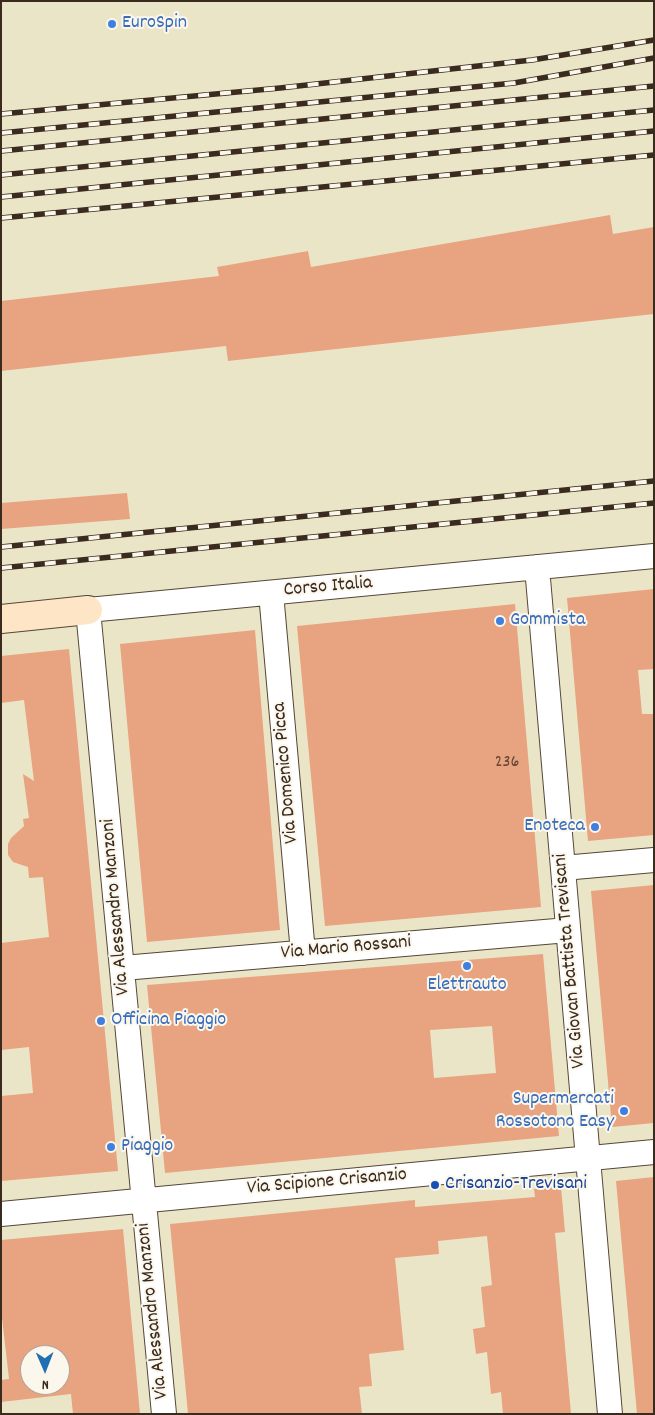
<!DOCTYPE html>
<style>
body{margin:0}
#map{position:relative;width:655px;height:1415px;overflow:hidden;background:#ebe5c7;font-family:Dekko,sans-serif}
canvas{display:block}
.frame{position:absolute;inset:0;border:2px solid #3b2a1e;pointer-events:none}
.north{position:absolute;left:20px;top:1345px;width:50px;height:50px;box-sizing:border-box;background:#fbf7ec;border:1px solid #aea59a;border-radius:50%;rotate:179deg;font-size:14px;font-weight:700;line-height:20px;text-align:center;color:#3b2a1e}
.north::after{content:'';display:block;margin:auto;width:18px;height:22px;background:#1f6fb2;clip-path:polygon(50% 0,100% 100%,50% 72%,0 100%)}
</style>
<div id="map">
<canvas width="655" height="1415"></canvas>
<div class="frame"></div>
<div class="north">N</div>
</div>
<script>
const context = document.querySelector('canvas').getContext('2d');
context.lineJoin = 'round';
function fillPath(path, color) {
  context.fillStyle = color;
  context.fill(path, 'evenodd');
}
function shape(rows) {
  const path = new Path2D();
  for (const r of rows) {
    path.moveTo(r[0], r[1]);
    for (let i = 2; i < r.length; i += 2) path.lineTo(r[i], r[i + 1]);
  }
  return path;
}
function stroke(path, color, width, dash) {
  context.strokeStyle = color;
  context.lineWidth = width;
  context.lineCap = dash ? 'butt' : 'round';
  context.setLineDash(dash || []);
  context.stroke(path);
}
function write(font, color, halo, rows, align = 'center') {
  context.font = font + ' Dekko,sans-serif';
  context.lineWidth = 4;
  context.setLineDash([]);
  context.textBaseline = 'middle';
  context.strokeStyle = halo;
  context.fillStyle = color;
  for (const [text, x, y, turn = 0] of rows) {
    context.save();
    context.translate(x, y);
    context.rotate((+turn || 0) * Math.PI / 180);
    context.textAlign = isNaN(turn) ? turn : align;
    if (halo) context.strokeText(text, 0, 0);
    context.fillText(text, 0, 0);
    context.restore();
  }
}
fillPath(shape([
 [610,215,613,234,654,227,654,314,228,361,226,346,1,371,1,301,219,276,217,267,308,251,311,267],
 [127,493,130,519,1,529,1,503],
 [654,589,654,669,638,670,642,714,654,714,654,835,588,841,567,598],
 [515,604,541,907,325,926,297,626],
 [255,630,280,930,147,942,120,644],
 [69,649,118,1171,1,1181,1,1096,33,1093,29,1047,1,1050,1,943,49,937,43,877,29,878,28,867,13,862,8,855,8,844,11,838,24,826,23,819,29,818,23,774,34,781,24,700,1,703,1,656],
 [654,885,654,1123,612,1127,591,891],
 [543,954,559,1136,165,1173,147,985],
 [492,1026,496,1073,434,1078,430,1030],
 [654,1177,654,1413,637,1414,616,1181],
 [561,1187,565,1232,555,1233,571,1414,503,1414,501,1392,491,1394,487,1352,476,1354,473,1329,485,1327,481,1287,492,1285,487,1236,438,1241,439,1254,395,1258,404,1350,369,1354,372,1386,359,1387,362,1414,188,1414,170,1224,415,1200,415,1207,535,1197,534,1189],
 [123,1229,140,1414,73,1414,71,1394,1,1402,1,1380,9,1379,1,1309,1,1240],
 [30,1355,60,1355,60,1385,30,1385]
]), '#e8a380');
const street = shape([
 [537,567,610,1414],
 [271,593,303,953],
 [563,868,654,860],
 [123,968,568,930],
 [1,1214,654,1152],
 [164,1414,88,610,654,556]
]);
const secondary = shape([
 [1,619,88,610]
]);
stroke(street, '#554637', 26);
stroke(secondary, '#554637', 30);
stroke(street, '#fff', 24);
stroke(secondary, '#fde5c5', 28);
const rail = shape([
 [1,114,280,88,532,60,654,40],
 [1,133,514,83,654,58],
 [1,151,654,86],
 [1,175,654,110],
 [1,197,654,131],
 [1,218,654,155],
 [1,547,654,481],
 [1,568,654,503]
]);
stroke(rail, '#3b2a1e', 5.5);
stroke(rail, '#fbf7ec', 4, [11]);
for (const [x, y, r, color] of [
 [112,24,5,"#3f7fe0"],
 [500,621,5,"#3f7fe0"],
 [595,827,5,"#3f7fe0"],
 [467,966,5,"#3f7fe0"],
 [101,1021,5,"#3f7fe0"],
 [624,1111,5,"#3f7fe0"],
 [111,1147,5,"#3f7fe0"],
 [435,1185,5,"#1a4fb4"]
]) {
  const dot = new Path2D();
  dot.arc(x, y, r, 0, 2 * Math.PI);
  context.fillStyle = color;
  context.fill(dot);
  stroke(dot, '#fbf7ec', 2);
}
write('18px', '#664836', null, [
 ["236",507,764]
]);
write('20px', '#366cbe', '#fbf7ec', [
 ["EuroSpin",122,24],
 ["Gommista",510,621],
 ["Enoteca",585,827,"right"],
 ["Elettrauto",467,986,"center"],
 ["Officina Piaggio",111,1021],
 ["Supermercati",614,1100,"right"],
 ["Rossotono Easy",614,1123,"right"],
 ["Piaggio",121,1147]
], 'left');
write('20px', '#3b2a1e', '#fbf7ec', [
 ["Corso Italia",328,588,-5],
 ["Via Domenico Picca",287,773,-95],
 ["Via Alessandro Manzoni",117,907,-95],
 ["Via Mario Rossani",346,949,-5],
 ["Via Giovan Battista Trevisani",571,961,-95],
 ["Via Scipione Crisanzio",327,1183,-5],
 ["Via Alessandro Manzoni",154,1311,-96]
]);
write('20px', '#164399', '#fbf7ec', [
 ["Crisanzio-Trevisani",445,1185]
], 'left');
</script>
